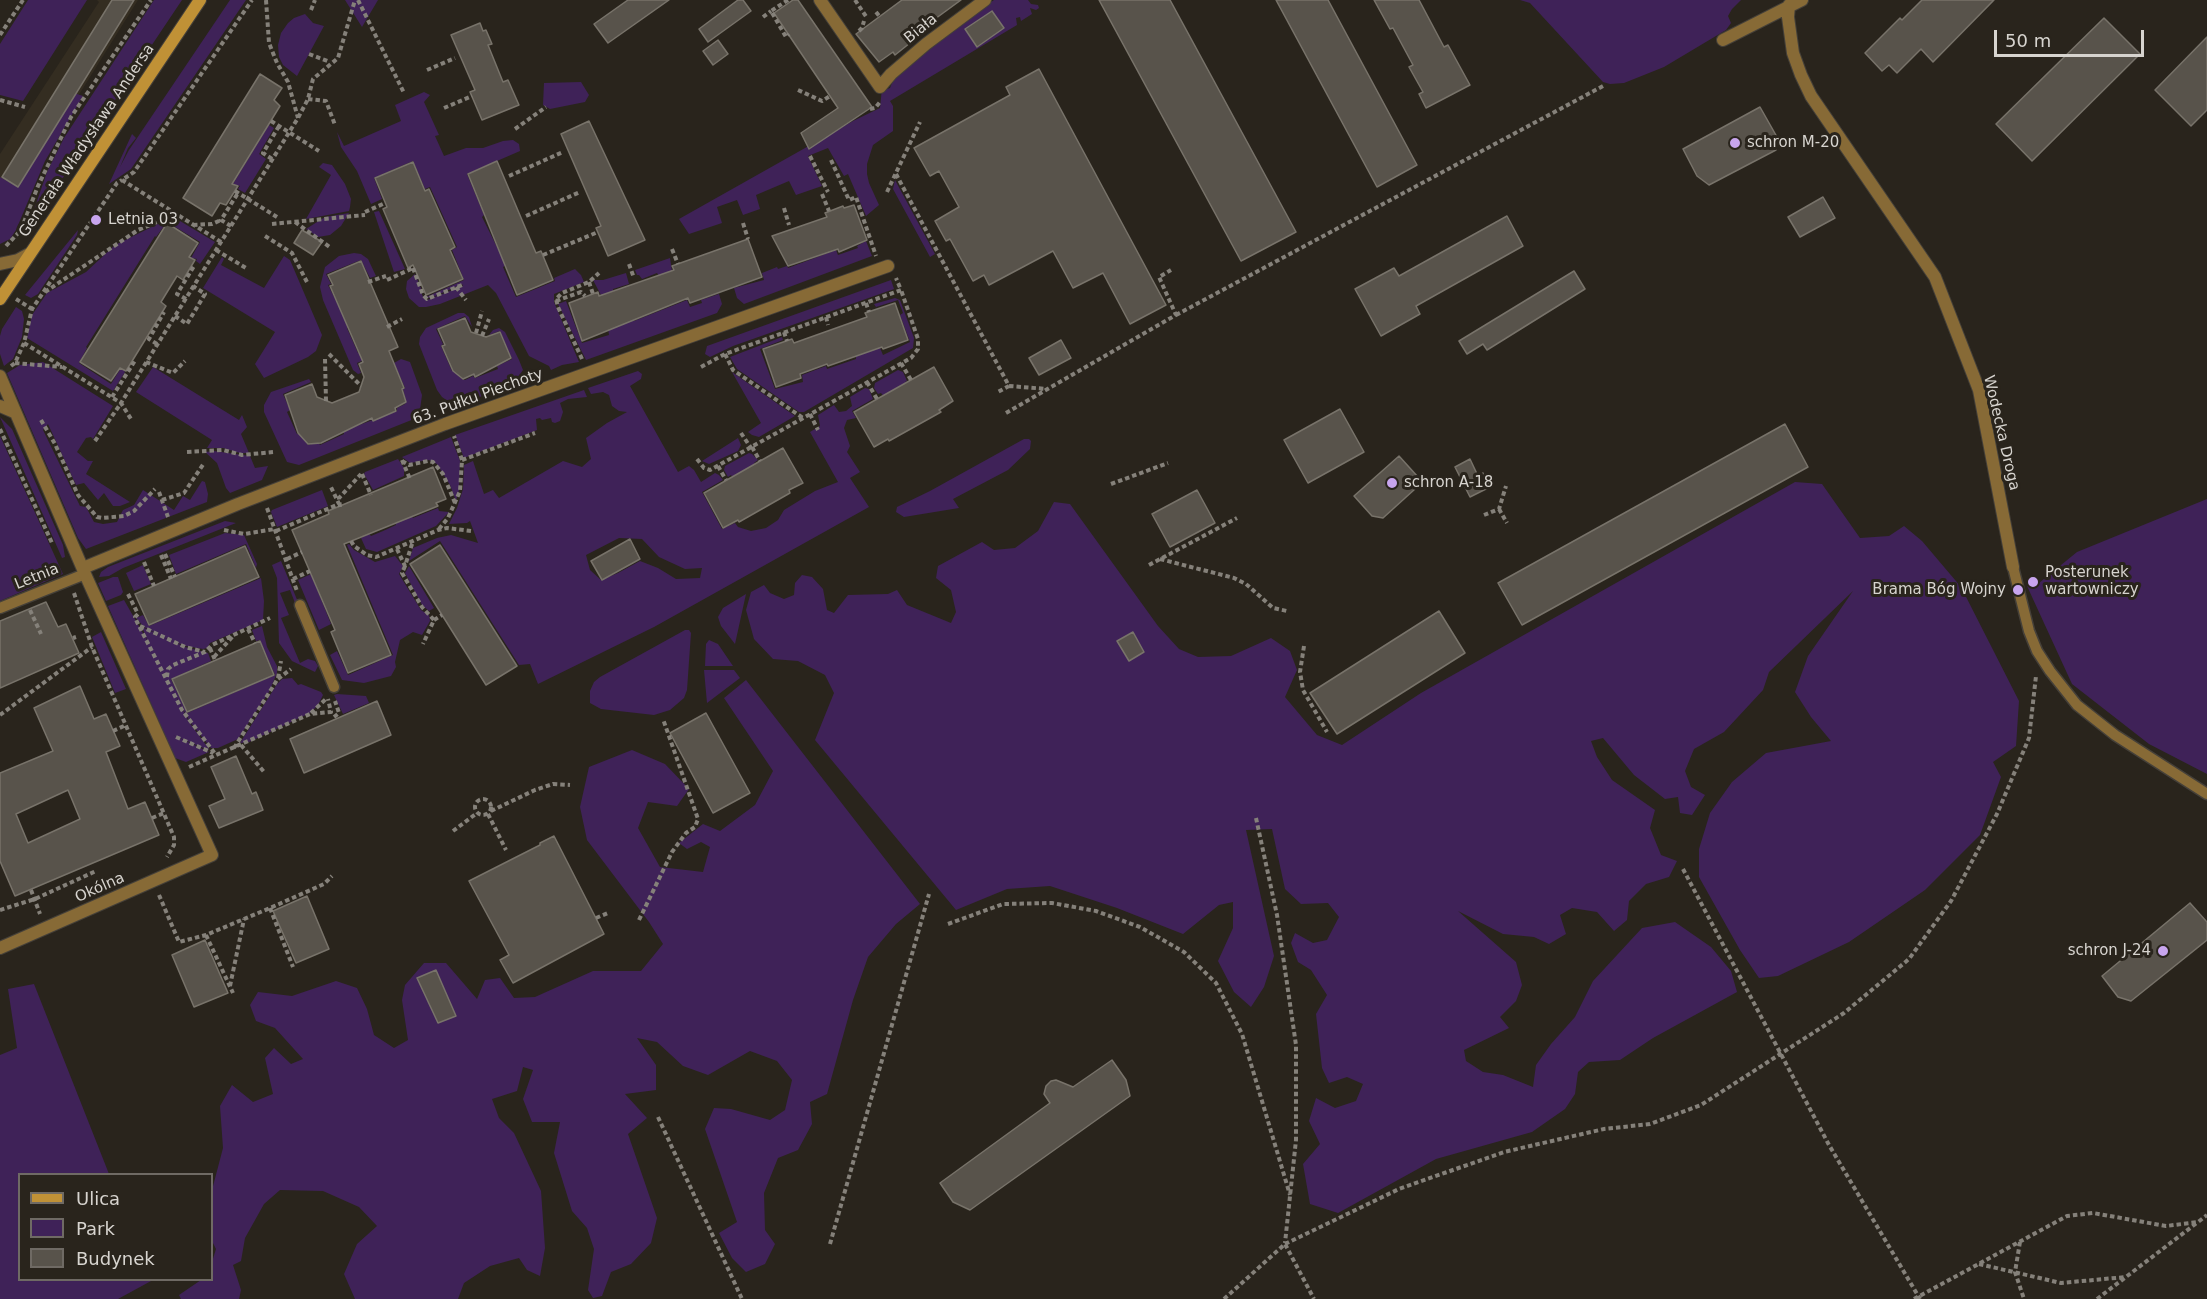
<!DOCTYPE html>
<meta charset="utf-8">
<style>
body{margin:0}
#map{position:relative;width:2207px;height:1299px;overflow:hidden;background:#29241c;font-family:"DejaVu Sans",sans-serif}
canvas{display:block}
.legend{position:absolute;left:18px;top:1173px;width:195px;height:108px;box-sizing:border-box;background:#29241c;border:2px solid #6f6a64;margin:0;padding:8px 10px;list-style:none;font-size:18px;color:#d7d4cf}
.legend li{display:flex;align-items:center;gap:12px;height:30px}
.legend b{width:30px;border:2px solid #6f6a64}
.scale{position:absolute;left:1994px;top:30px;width:150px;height:27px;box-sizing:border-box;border:3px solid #d7d4cf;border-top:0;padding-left:8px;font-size:18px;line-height:21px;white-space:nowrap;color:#d7d4cf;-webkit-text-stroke:4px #29241c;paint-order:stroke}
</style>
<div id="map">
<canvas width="2207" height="1299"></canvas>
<ul class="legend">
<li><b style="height:8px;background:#c09136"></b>Ulica</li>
<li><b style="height:16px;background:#3f2258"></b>Park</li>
<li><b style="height:16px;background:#58534b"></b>Budynek</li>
</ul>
<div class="scale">50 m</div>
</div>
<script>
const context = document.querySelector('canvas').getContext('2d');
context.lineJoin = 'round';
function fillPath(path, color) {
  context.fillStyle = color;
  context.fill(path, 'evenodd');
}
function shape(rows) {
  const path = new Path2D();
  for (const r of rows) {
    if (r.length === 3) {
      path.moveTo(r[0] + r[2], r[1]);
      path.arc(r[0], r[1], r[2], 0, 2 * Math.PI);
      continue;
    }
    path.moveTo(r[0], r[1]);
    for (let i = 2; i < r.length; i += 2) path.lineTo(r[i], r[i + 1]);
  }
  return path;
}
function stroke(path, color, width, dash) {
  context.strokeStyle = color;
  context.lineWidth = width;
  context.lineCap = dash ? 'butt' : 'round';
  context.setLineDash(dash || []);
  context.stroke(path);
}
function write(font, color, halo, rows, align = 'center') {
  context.font = font + ' "DejaVu Sans",sans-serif';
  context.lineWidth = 6;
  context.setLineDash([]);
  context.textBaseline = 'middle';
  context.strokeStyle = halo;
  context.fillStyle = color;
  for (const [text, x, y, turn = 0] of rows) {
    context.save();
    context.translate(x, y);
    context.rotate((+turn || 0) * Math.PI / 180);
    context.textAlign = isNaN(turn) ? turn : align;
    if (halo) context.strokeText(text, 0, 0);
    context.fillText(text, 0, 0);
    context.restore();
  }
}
fillPath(shape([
 [97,0,138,0,17,194,0,183,0,154,99,2]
]), '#342d21');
fillPath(shape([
 [28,0,87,0,23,101,0,95,0,44],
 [154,0,182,0,26,233,47,172,64,138],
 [230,0,246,0,131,169,109,184,132,134,136,138,128,148,120,167,129,150],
 [345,0,378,0,362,27],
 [994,0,1028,0,1031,4,1038,5,1039,8,1036,10,1030,8,1032,14,1021,21,1020,17,1016,18,1017,25,890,101,893,106,893,131,873,145,867,164,867,174,869,183,879,205,866,216,848,174,844,176,828,148,808,156,822,186,796,195,789,181,756,195,760,209,743,215,737,200,717,207,722,223,689,234,679,219,853,121,880,108,882,88,884,86,887,89,890,88,894,78,949,31],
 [1520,0,1741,0,1732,9,1728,16,1731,23,1726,30,1664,67,1624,83,1610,84,1603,82,1530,3],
 [305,14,313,23,324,26,297,76,283,65,279,57,278,45,281,33,288,23,294,18],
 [581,82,589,95,585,102,550,109,543,105,544,83],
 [424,92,430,95,424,102,439,135,435,136,444,156,466,148,483,148,503,141,513,140,519,144,520,151,467,174,484,215,482,217,506,265,503,267,516,297,555,281,554,278,575,269,581,275,584,282,554,294,554,302,579,362,562,365,551,370,549,366,529,356,496,293,488,285,440,304,426,307,419,307,409,298,406,289,407,281,415,274,422,291,422,295,427,300,463,286,462,284,431,298,426,297,464,280,452,250,457,247,430,187,425,189,413,161,374,178,382,199,371,204,357,171,341,147,337,132,344,146,401,121,395,105],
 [74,93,83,96,45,161,16,230,10,239,0,244,0,177,18,187],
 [269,125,274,128,259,154,266,159,245,193,238,189,240,186,233,184],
 [323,163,332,165,345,184,351,199,350,207,349,211,306,219,331,175,319,167],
 [895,180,935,254,930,257,893,189],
 [379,211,405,269,394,272,374,212],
 [349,213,341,226,330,235,318,237,306,229,325,217],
 [164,221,180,221,215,242,200,264,196,261,197,259,191,258,200,242,167,222,156,237,155,236,86,347,87,348,79,363,111,384,121,368,123,369,125,372,113,391,27,338,32,315,47,293,86,272,115,245],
 [78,230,77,235,38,294,31,298,25,295],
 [866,241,872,256,744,304,737,298,734,288,764,280,762,273,777,267,778,269,787,266,788,268,836,250,838,255,858,248,857,246],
 [354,253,361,254,368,259,376,276,370,278,361,260,326,274,331,284,328,285,349,326,347,328,358,353,360,353,364,360,357,363,361,373,358,374,353,370,323,300,320,287,325,267,339,256],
 [284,256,290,260,322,335,316,351,308,357,264,378,255,364,275,332,203,288,222,257,224,259,221,265,264,288],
 [670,258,672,271,659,276,657,273,642,279,639,275,637,275,635,270],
 [626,273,629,284,613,289,613,292,602,297,593,280,603,280],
 [891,280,894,289,733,346,710,357,705,354,707,346],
 [719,294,722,304,717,313,586,360,558,304,566,301,582,343,609,335,608,328,632,319,634,321,687,300,690,307,702,303,701,300],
 [895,298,900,300,914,338,913,348,804,412,799,412,737,369,730,357,782,337,783,340,760,349,775,389,803,382,802,375,826,366,827,369,856,359,856,355,880,348,883,355,910,342,900,315,903,313,898,300,876,307,874,304],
 [16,307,22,311,24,319,22,337,13,359,4,366,0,354,0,336,2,329],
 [458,313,464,313,469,317,472,327,465,316,436,329,443,344,441,346,452,371,454,370,462,379,465,380,473,376,475,378,498,369,497,366,512,359,500,331,489,335,493,330,499,328,505,332,519,360,523,370,518,377,520,382,458,405,452,404,442,397,437,390,419,344,420,337,426,328],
 [401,359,410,362,422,395,419,417,299,465,287,462,264,412,264,405,271,392,309,379,311,382,283,394,290,410,287,412,297,434,300,434,308,445,318,442,320,445,344,434,343,431,397,411,397,408,405,404,406,401,403,389,405,388,394,363],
 [43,362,113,406,93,439,91,437,86,438,77,452,88,461,93,461,86,474,130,502,120,506,113,506,104,493,98,500,84,483,76,485,48,424,43,430,80,506,86,507,94,522,103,524,117,522,123,510,134,505,143,490,174,510,183,496,190,500,202,481,205,482,208,494,207,502,86,549,78,538,7,373,20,365],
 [153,367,239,420,242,415,247,427,241,434,249,453,240,453,223,448,207,448,212,440,136,392],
 [898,370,903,372,907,381,905,382,907,386,885,398,881,393,878,394,874,388,875,383],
 [638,371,642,374,641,379,630,386,678,472,689,466,694,470,701,482,715,473,719,475,723,480,702,492,722,529,735,523,738,527,751,531,766,528,778,520,784,510,815,491,838,482,810,432,820,426,818,415,834,405,839,412,846,411,852,406,850,397,865,388,869,389,873,399,852,411,856,418,847,420,844,428,850,446,847,452,860,472,850,478,869,507,654,627,538,684,530,664,519,665,440,541,409,561,413,548,437,538,451,535,478,543,470,521,467,523,449,524,457,508,463,489,464,465,473,461,484,494,493,490,499,498,563,461,582,467,591,459,586,438,607,423,627,412,619,411,612,406,609,395,603,392,591,394,588,388],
 [619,538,642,539,659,557,685,569,702,568,700,578,676,579,658,568,640,561,618,573,601,580,590,570,586,555],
 [732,372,795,416,759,437,752,435,748,432,761,423],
 [584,390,587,397,568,399,560,403,563,412,560,421,555,423,552,422,551,418,542,420,540,418,536,419,537,430,464,458,455,435],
 [0,417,12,429,63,545,65,557,62,558],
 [0,436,63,574,0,601],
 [451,437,460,461,459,490,456,501,450,485,437,464,429,460,410,463,402,457],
 [738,438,741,445,738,451,709,464,702,461],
 [1024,439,1029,439,1031,441,1030,449,1008,470,953,499,959,508,904,517,896,512,897,507,930,491],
 [214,451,250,456,255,468,268,466,262,480,230,493,226,488,217,463,205,452],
 [749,453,752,454,758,460,754,463,756,467,734,480,731,475,728,477,724,470,725,466],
 [398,459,404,468,404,476,373,490,364,474,365,472],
 [1795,482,1822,484,1860,538,1889,536,1904,526,1922,541,1961,587,2019,701,2016,746,1993,762,2001,777,1980,835,1925,890,1849,942,1778,976,1759,978,1740,950,1699,877,1699,849,1710,813,1732,782,1766,753,1831,741,1811,717,1795,692,1808,656,1853,591,1769,672,1763,690,1724,732,1694,749,1685,771,1691,787,1705,795,1692,815,1680,813,1678,797,1665,799,1634,775,1603,738,1591,741,1597,757,1612,780,1655,810,1650,828,1661,855,1677,861,1669,877,1646,884,1629,901,1627,920,1614,931,1597,912,1572,908,1560,915,1566,934,1549,944,1534,937,1503,934,1458,911,1516,962,1522,985,1516,1001,1500,1017,1509,1028,1464,1050,1466,1061,1483,1072,1503,1075,1533,1087,1536,1065,1551,1044,1575,1017,1593,981,1642,928,1675,922,1711,947,1731,971,1737,992,1653,1038,1620,1060,1589,1062,1578,1072,1575,1094,1565,1109,1532,1132,1436,1159,1338,1213,1310,1204,1303,1164,1320,1144,1309,1121,1316,1098,1335,1108,1356,1101,1363,1084,1347,1077,1329,1083,1322,1068,1316,1014,1327,995,1311,970,1298,962,1291,943,1295,933,1313,943,1327,940,1339,917,1328,903,1301,904,1285,889,1272,829,1246,830,1274,956,1264,987,1251,1007,1234,992,1218,961,1233,928,1233,902,1219,905,1183,934,1117,908,1050,886,1007,889,956,910,815,740,834,693,825,675,798,661,773,659,754,639,746,610,751,592,764,585,770,593,784,599,794,595,795,583,802,575,812,577,823,589,827,610,834,613,848,595,888,594,897,590,907,605,951,623,956,612,951,590,936,578,938,566,982,542,994,550,1015,548,1038,531,1054,502,1070,504,1158,626,1179,649,1198,657,1231,656,1271,638,1290,651,1297,670,1285,697,1317,735,1342,745,1421,693],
 [322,490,328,506,277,527,271,512,272,510],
 [2207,499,2207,774,2149,744,2072,684,2027,586,2039,583,2077,552],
 [438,508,439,511,449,512,436,526,377,552,366,549,361,538,369,534,371,536,383,531,396,525,395,522,411,515,413,518],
 [225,521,236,523,123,568,109,576,99,577,101,572,108,567],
 [225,533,244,535,257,564,256,568,246,544,176,574,169,555],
 [349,544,354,550,375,562,395,556,403,566,399,574,421,610,429,615,430,621,422,635,413,632,400,640,395,662,396,667,391,676,364,683,342,680,330,655,337,651,348,675,393,655,347,545],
 [281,561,298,602,295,603,290,590,280,593,289,615,281,618,300,663,308,659,315,661,318,666,315,672,292,661,279,643,277,578,272,565],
 [143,565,151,584,134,591,126,573],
 [409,566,434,608,429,611,422,605,405,573],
 [311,574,331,624,319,630,298,580],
 [113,577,118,577,123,592,121,595,106,601,98,583],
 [261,578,264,601,263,620,210,643,207,648,203,649,186,646,169,640,144,627,136,618,143,615,149,626],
 [746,594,735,644,721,626,718,617,723,608],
 [124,600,148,642,142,627,185,647,208,653,211,661,171,679,187,713,275,675,260,640,256,641,252,630,262,626,267,647,277,666,277,673,269,692,238,739,218,748,211,748,190,722,170,685,189,722,209,749,208,750,173,735,209,752,186,762,175,758,108,606],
 [685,630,689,630,691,633,687,690,684,698,670,710,654,715,601,709,590,703,590,691,594,682,600,677],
 [101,632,126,689,115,693,92,637],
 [709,640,718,644,733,666,705,666,706,644],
 [704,670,734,670,740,678,707,703],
 [292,678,298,685,301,684,321,692,323,695,318,705,310,713,249,742,240,743,277,684,282,679],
 [746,680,920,904,896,924,868,957,853,1000,827,1094,810,1102,812,1124,798,1150,778,1158,764,1193,765,1230,775,1244,765,1264,746,1272,732,1258,719,1233,737,1222,705,1129,714,1108,731,1109,770,1120,785,1110,792,1080,777,1061,750,1051,708,1075,683,1066,657,1042,637,1038,656,1065,656,1090,625,1094,647,1118,628,1134,657,1218,651,1243,631,1264,611,1272,602,1296,593,1298,588,1290,594,1249,587,1228,572,1211,554,1153,560,1122,532,1122,523,1099,533,1070,523,1067,517,1091,492,1099,499,1118,514,1133,541,1191,545,1248,540,1276,527,1270,519,1258,490,1266,464,1283,458,1299,355,1299,344,1274,357,1244,377,1226,359,1207,323,1191,280,1190,264,1204,245,1238,241,1261,233,1265,241,1290,239,1299,181,1299,179,1295,201,1280,212,1280,212,1262,216,1249,212,1241,212,1190,223,1148,220,1106,232,1085,253,1102,273,1094,265,1058,274,1048,291,1064,303,1059,275,1028,256,1021,250,1005,258,992,292,996,336,981,357,988,367,1009,374,1035,394,1048,408,1040,402,1000,405,985,424,963,446,963,477,999,485,980,500,978,514,998,535,997,593,971,641,971,663,944,649,922,587,840,580,807,589,767,632,750,665,764,689,789,677,806,648,802,638,828,660,867,703,872,710,847,701,842,687,849,679,843,703,824,720,831,755,805,773,771,724,698],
 [337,694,366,696,369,703,343,714,334,695],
 [34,984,109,1174,20,1174,20,1280,150,1280,151,1281,118,1299,0,1299,0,1055,17,1048,8,989]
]), '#3f2258');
const building = shape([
 [112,0,134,0,18,187,2,177,112,0],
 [628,0,669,0,608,43,594,24,628,0],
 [738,0,743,0,751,11,708,42,699,29,738,0],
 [793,0,798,0,872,107,809,149,801,133,838,108,774,13,793,0],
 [902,0,961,0,924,27,926,28,908,41,910,43,895,55,893,52,879,62,856,34,902,0],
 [1099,0,1170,0,1296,232,1241,261,1099,0],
 [1276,0,1328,0,1417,165,1377,187,1276,0],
 [1374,0,1419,0,1444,47,1448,45,1470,85,1426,108,1419,94,1423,92,1409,67,1413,65,1393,28,1390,29,1374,0],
 [1922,0,1994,0,1933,62,1921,49,1897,73,1889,65,1882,71,1865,53,1900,18,1902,20,1922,0],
 [992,11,1004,28,977,47,965,29,992,11],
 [2104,18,2140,54,2032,161,1996,124,2104,18],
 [480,23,483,31,486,30,492,44,488,45,503,82,508,80,519,105,482,120,470,92,475,90,451,35,480,23],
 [2207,37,2207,110,2191,126,2155,90,2207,37],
 [718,40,728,54,713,65,703,51,718,40],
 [1039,69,1166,305,1130,324,1103,273,1073,288,1053,251,989,285,984,275,973,281,950,239,946,241,935,221,959,207,939,171,930,176,914,148,1010,95,1006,87,1039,69],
 [260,74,282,88,274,100,280,106,232,184,238,186,226,205,220,203,212,216,183,198,260,74],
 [1760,107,1777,137,1776,150,1709,185,1697,176,1683,149,1760,107],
 [589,121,645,240,608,256,596,228,601,226,561,134,589,121],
 [497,161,536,253,541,251,553,280,517,295,468,174,497,161],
 [413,162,425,191,429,189,455,247,450,250,463,279,426,295,413,265,408,268,383,209,387,207,375,178,413,162],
 [1823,197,1835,218,1800,237,1788,217,1823,197],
 [854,205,867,240,839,252,838,249,788,266,772,236,827,217,825,213,843,206,844,208,854,205],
 [1507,216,1523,246,1416,306,1420,314,1381,336,1355,289,1394,268,1399,276,1507,216],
 [167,223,198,243,189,257,195,260,183,280,177,276,161,302,166,306,126,371,120,368,111,381,80,362,167,223],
 [302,230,322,242,313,255,294,243,302,230],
 [748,239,762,277,690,303,688,298,582,341,569,303,598,292,599,296,674,270,672,266,748,239],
 [361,261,398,347,389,351,404,388,402,389,406,402,395,408,396,411,373,421,372,418,321,443,308,444,298,433,285,395,312,384,317,397,332,403,359,392,364,377,359,364,363,362,330,286,333,285,328,275,361,261],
 [1574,271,1585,289,1487,350,1483,344,1467,354,1459,341,1574,271],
 [895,303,908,340,883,349,882,347,828,366,827,364,800,374,801,378,776,387,763,349,792,339,794,343,867,317,865,313,895,303],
 [465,318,471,332,486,337,500,332,511,358,475,377,474,374,463,379,453,371,442,346,445,345,438,329,465,318],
 [1061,340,1071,358,1039,375,1029,358,1061,340],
 [934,367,953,401,939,410,941,412,889,441,888,439,874,447,854,412,934,367],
 [1340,409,1364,452,1308,483,1284,440,1340,409],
 [1785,424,1808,467,1522,625,1498,583,1785,424],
 [783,448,803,483,789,490,790,493,739,522,738,520,723,528,704,493,783,448],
 [1399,456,1418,477,1415,489,1383,518,1372,516,1354,496,1399,456],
 [1470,459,1478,476,1483,473,1490,487,1470,497,1455,467,1470,459],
 [433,467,446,499,436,503,438,506,344,544,391,655,348,673,331,632,335,630,292,530,329,514,328,511,433,467],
 [1197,490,1215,523,1170,547,1152,514,1197,490],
 [630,539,640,559,602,580,591,561,630,539],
 [440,545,517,666,486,685,410,564,440,545],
 [245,546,259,577,149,625,135,594,245,546],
 [46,602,58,627,66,624,79,653,0,688,0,621,46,602],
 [1439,611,1465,653,1337,734,1310,693,1439,611],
 [1133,632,1144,652,1129,661,1117,641,1133,632],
 [260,641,274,675,187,712,172,679,260,641],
 [80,686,94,719,106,714,120,746,106,752,128,809,145,802,159,835,15,896,0,861,0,773,53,751,34,708,80,686],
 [68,790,80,819,28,843,16,814,68,790],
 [377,701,391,735,304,773,290,739,377,701],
 [706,713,750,793,713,813,670,733,706,713],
 [236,756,252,794,256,792,263,810,219,828,209,806,225,799,211,767,236,756],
 [554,836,604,934,513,983,500,960,509,955,469,881,540,845,540,843,554,836],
 [307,896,329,949,296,963,273,911,307,896],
 [2190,903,2207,922,2207,940,2131,1001,2118,997,2102,976,2190,903],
 [205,940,228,993,194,1007,172,955,205,940],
 [436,970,456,1016,438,1023,417,978,436,970],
 [1112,1060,1126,1080,1130,1096,970,1210,953,1202,940,1183,1050,1103,1044,1094,1046,1086,1051,1081,1056,1080,1073,1087,1112,1060]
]);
fillPath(building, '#58534b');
stroke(building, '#78736a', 1.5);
const lane = shape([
 [2013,567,2029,631,2037,651,2050,671,2077,705,2115,735,2207,794],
 [300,605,334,687],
 [0,608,85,574]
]);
const street = shape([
 [820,0,880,87,891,74,926,44,985,0],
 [1789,5,1788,17,1793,53,1801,75,1811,96,1935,277,1979,390,2013,567],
 [1723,40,1802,0],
 [0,264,18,260,29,254],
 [0,376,85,574,212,855,0,948],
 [0,406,14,412],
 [83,568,238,504,445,424,888,266]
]);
const secondary = shape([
 [0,299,200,0]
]);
stroke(lane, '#454039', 13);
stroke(street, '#454039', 14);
stroke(secondary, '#454039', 14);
stroke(shape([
 [266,0,269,43,277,63,288,82,298,118],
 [358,0,404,93],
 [788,0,771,11,786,37,789,34],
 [855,0,867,18],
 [311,10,315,0],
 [876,12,880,17],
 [763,17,771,11],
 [859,31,862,28,864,21],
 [0,35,23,0],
 [309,54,330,62],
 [427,70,455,58],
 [798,90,822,101,830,96],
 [308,99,326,101,335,125],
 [0,100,25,107],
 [444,108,472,96],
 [870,109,875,108,880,102],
 [271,121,319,151],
 [515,129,546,107],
 [810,156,828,192],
 [272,159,263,153,279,126],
 [831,160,849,200,856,197,876,256],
 [896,174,1009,386,996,393],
 [509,176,563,152],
 [235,191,277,217],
 [887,192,920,122],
 [822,194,829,211],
 [784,208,789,225],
 [365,212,385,203],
 [526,216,580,192],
 [295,222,331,248],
 [743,223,748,239],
 [272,224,365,215],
 [193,225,212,224,221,220],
 [231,226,221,220,238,193],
 [265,236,292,253,308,284],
 [221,242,122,180,134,172,252,0],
 [6,246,21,230,38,186,71,117,151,0],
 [672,249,678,264],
 [216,250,246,268],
 [543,255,598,232],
 [629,264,634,278],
 [413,268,423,295,427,299,462,285],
 [387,280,413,268],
 [368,282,386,276],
 [589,282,593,294],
 [456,287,466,300],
 [45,292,138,230,164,219,181,219],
 [16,299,32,309],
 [186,299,177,294,194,266],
 [556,301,581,292,585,296],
 [866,303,869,312],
 [1176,315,1603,86],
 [175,316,187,324,205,294,193,286],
 [826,317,828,325],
 [387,327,402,319],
 [784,332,787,341],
 [476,333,482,311],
 [482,336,489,319],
 [24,343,121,403,298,118,308,99,313,79,338,58,355,0],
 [157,344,149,339,164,312],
 [329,354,361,386],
 [725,354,733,370,803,418],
 [325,359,326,401],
 [582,359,558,307,556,299,562,293,589,282,599,273],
 [146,362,173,373,185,361],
 [15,363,62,367],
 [901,363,911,380],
 [11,366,15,363,24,343,32,309,117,183,122,180],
 [701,367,725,354,901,290,896,278],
 [867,382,877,399],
 [1009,386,1047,389],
 [112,397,136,359],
 [1006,413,1176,315,1159,277,1171,270],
 [810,414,818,430],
 [41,420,55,444,78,495,97,517,102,518,124,516,134,511,155,489],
 [0,429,52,543],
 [741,433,751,448],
 [95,441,121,403,131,419],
 [752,447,760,461],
 [187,452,223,450,242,455,273,452],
 [697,459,704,468,710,470,911,358,918,349,918,339,901,290],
 [402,460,410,479],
 [462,460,535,433],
 [402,461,409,465,428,461,433,462,443,474,455,503],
 [718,466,726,480],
 [362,474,371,495],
 [1111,484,1168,463],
 [159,492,168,517],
 [162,500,184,493,204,463],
 [340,507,339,498,361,474],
 [267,508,297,591],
 [1499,509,1507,523],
 [1484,515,1499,509,1506,486],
 [439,529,448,518,460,491,462,460,454,436],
 [224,530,244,534,275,529],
 [276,531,339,504,330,485],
 [351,541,354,546,367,555,376,557,438,530,447,528,471,531],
 [397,549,405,566,413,541],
 [165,554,175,577],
 [161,555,171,579],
 [287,559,302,552],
 [1160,559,1234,578,1246,584,1273,608,1287,611],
 [144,562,154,586],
 [1149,565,1237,518],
 [405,566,402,573,422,607,434,620,423,644],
 [293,579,310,571],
 [74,593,92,647,174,837,174,845,167,857],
 [128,594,138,614,135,617,137,622,182,710,216,755,310,714,331,712,328,699],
 [30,610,41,634],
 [434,620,442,615],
 [140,626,185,647,205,652],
 [248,629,255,643],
 [73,638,76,637],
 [1304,646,1300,672,1303,690,1327,732],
 [210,648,215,660],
 [214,657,234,635],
 [167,677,168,669,173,665,205,652,212,645,270,618],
 [278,679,291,669],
 [311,713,327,698],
 [0,715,92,647],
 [334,717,339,713,335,701],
 [113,731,126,725],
 [176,737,213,753],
 [241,745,265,773],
 [234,748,274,685,278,678,281,661],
 [189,767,216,755],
 [483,807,8],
 [491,811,535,790,553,784,570,785],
 [488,814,506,850],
 [152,818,164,813],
 [1256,818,1277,915,1296,1045,1296,1140,1285,1243],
 [453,831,477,813],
 [1683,869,1829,1145,1920,1299],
 [31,890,40,914],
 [159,895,179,942,206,935,270,908,324,884,332,876],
 [270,908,293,967],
 [0,910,35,899,96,871],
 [596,918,608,913],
 [639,920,672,852,686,833,695,827,698,819,663,719],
 [948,924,1003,904,1052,903,1096,911,1140,927,1184,952,1216,983,1242,1034,1290,1195],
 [206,935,233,993],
 [230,986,244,919],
 [658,1117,742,1299],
 [2020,1242,2015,1272,2024,1299],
 [830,1244,929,894],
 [1285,1244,1399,1189,1504,1152,1604,1129,1650,1124,1701,1105,1844,1013,1909,959,1951,901,1997,814,2029,738,2036,676],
 [1979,1264,2061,1283,2126,1277],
 [1224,1299,1285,1244,1314,1299],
 [1914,1299,2067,1216,2093,1213,2166,1226,2198,1222,2207,1215],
 [2097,1299,2198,1222]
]), '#85817a', 4, [4.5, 3]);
stroke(lane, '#876a36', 10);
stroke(street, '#876a36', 12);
stroke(secondary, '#c09136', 12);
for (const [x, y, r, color] of [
 [1735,143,6,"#c8a5ee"],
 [96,220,6,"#c8a5ee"],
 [1392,483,6,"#c8a5ee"],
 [2033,582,6,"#c8a5ee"],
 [2018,590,6,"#c8a5ee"],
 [2163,951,6,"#c8a5ee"]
]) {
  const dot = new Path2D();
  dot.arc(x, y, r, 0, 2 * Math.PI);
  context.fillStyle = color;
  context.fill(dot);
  stroke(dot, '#29241c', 2);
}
write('15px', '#d7d4cf', '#29241c', [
 ["Biała",921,29,-39],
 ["Generała Władysława Andersa",87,141,-56],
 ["63. Pułku Piechoty",478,397,-20],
 ["Wodecka Droga",2001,433,77],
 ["Letnia",37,577,-22],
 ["Okólna",100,888,-24]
]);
write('15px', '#d7d4cf', '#29241c', [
 ["schron M-20",1747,143],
 ["Letnia 03",108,220],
 ["schron A-18",1404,483],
 ["Posterunek",2045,573],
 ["wartowniczy",2045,590],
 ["Brama Bóg Wojny",2006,590,"right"],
 ["schron J-24",2151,951,"right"]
], 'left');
</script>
